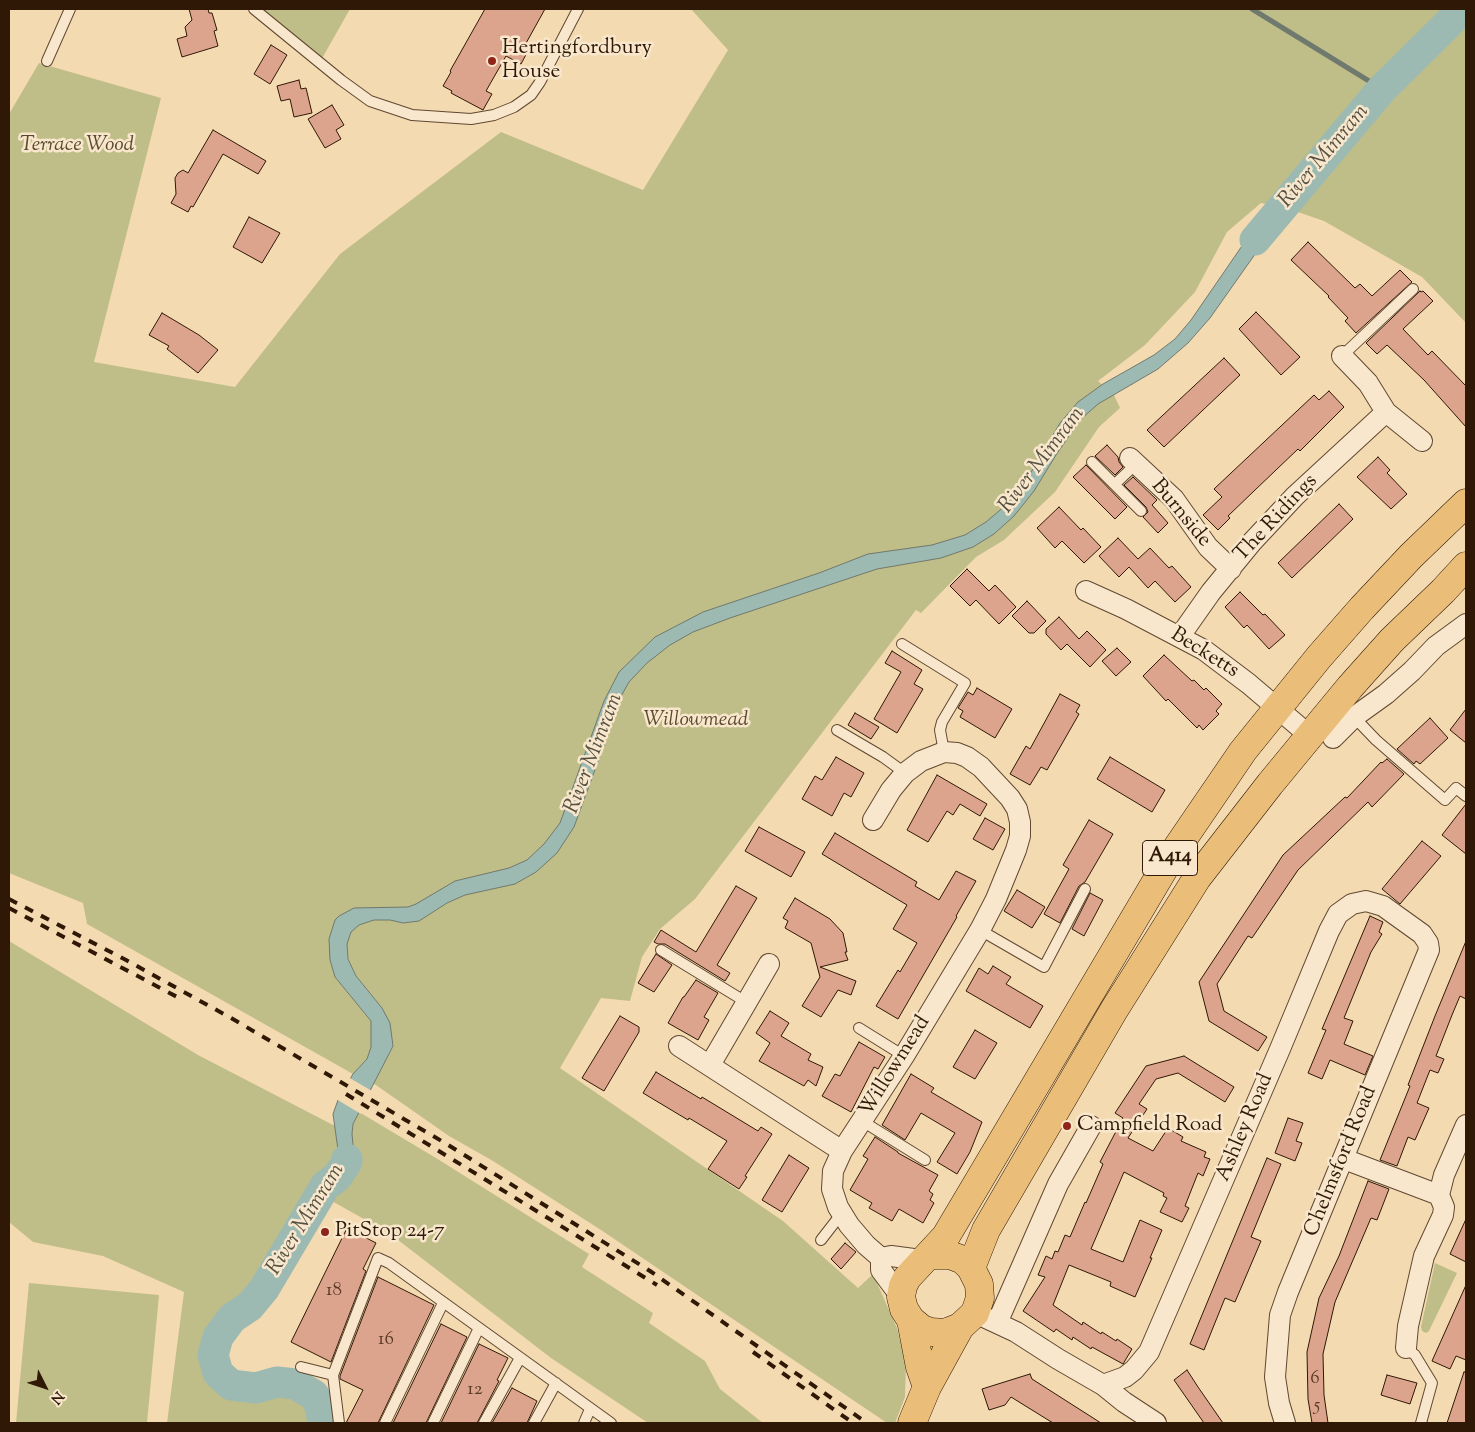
<!DOCTYPE html>
<style>
body{margin:0}
#map{position:relative;width:1475px;height:1432px;overflow:hidden;background:#f4dab1;font-family:"Sorts Mill Goudy",serif}
canvas{display:block}
.frame{position:absolute;inset:0;border:10px solid #2f1806;pointer-events:none}
.north{position:absolute;left:20px;top:1362px;width:50px;height:50px;-webkit-text-stroke:4px #f8e7cc;paint-order:stroke;rotate:131deg;font-size:14px;font-weight:700;line-height:20px;text-align:center;color:#2f1806}
.north::after{content:'';display:block;margin:auto;width:18px;height:22px;background:#2f1806;clip-path:polygon(50% 0,100% 100%,50% 72%,0 100%)}
</style>
<div id="map">
<canvas width="1475" height="1432"></canvas>
<div class="frame"></div>
<div class="north">N</div>
</div>
<script>
const context = document.querySelector('canvas').getContext('2d');
context.lineJoin = 'round';
function fillPath(path, color) {
  context.fillStyle = color;
  context.fill(path, 'evenodd');
}
function shape(rows) {
  const path = new Path2D();
  for (const r of rows) {
    path.moveTo(r[0], r[1]);
    for (let i = 2; i < r.length; i += 2) path.lineTo(r[i], r[i + 1]);
  }
  return path;
}
function stroke(path, color, width, dash) {
  context.strokeStyle = color;
  context.lineWidth = width;
  context.lineCap = dash ? 'butt' : 'round';
  context.setLineDash(dash || []);
  context.stroke(path);
}
function write(font, color, halo, rows, align = 'center') {
  context.font = font + ' "Sorts Mill Goudy",serif';
  context.lineWidth = 5;
  context.setLineDash([]);
  context.textBaseline = 'middle';
  context.strokeStyle = halo;
  context.fillStyle = color;
  for (const [text, x, y, turn = 0] of rows) {
    context.save();
    context.translate(x, y);
    context.rotate((+turn || 0) * Math.PI / 180);
    context.textAlign = isNaN(turn) ? turn : align;
    if (halo) context.strokeText(text, 0, 0);
    context.fillText(text, 0, 0);
    context.restore();
  }
}
fillPath(shape([
 [255,9,350,9,320,62],
 [691,9,1466,9,1466,323,1422,277,1324,221,1292,210,1261,203,1227,232,1195,292,1145,345,1098,381,1114,395,1120,408,1099,427,1055,492,1004,540,976,557,921,613,916,610,695,899,660,929,642,957,630,1001,601,998,560,1068,783,1221,858,1288,873,1274,897,1328,906,1363,905,1397,895,1423,887,1423,601,1230,493,1161,449,1136,373,1083,393,1046,382,1008,356,976,348,958,347,944,335,977,371,1021,372,1035,371,1047,367,1059,353,1074,87,924,83,903,9,873,9,114,39,63,161,98,94,362,235,387,340,254,501,132,643,190,728,50],
 [9,941,198,1055,335,1126,339,1157,336,1164,324,1176,311,1184,291,1254,225,1339,230,1368,258,1381,295,1384,320,1406,324,1423,167,1423,184,1292,103,1256,33,1242,9,1222],
 [359,1112,436,1158,589,1254,582,1267,653,1313,649,1323,705,1361,720,1389,763,1423,648,1423,551,1358,389,1233,330,1200,355,1167,352,1134,353,1124],
 [1435,1263,1457,1273,1429,1331,1426,1333,1422,1331,1421,1327],
 [29,1283,159,1295,147,1423,16,1423]
]), '#c0be88');
const water = shape([
 [1273,205,1292,210,1258,250,1210,318,1188,343,1158,369,1098,404,1080,420,1056,455,1034,491,1014,516,994,534,973,547,941,558,877,569,730,618,693,632,670,645,647,663,629,682,615,707,604,745,574,827,557,853,536,872,515,884,465,895,447,903,419,921,403,923,390,920,374,920,359,925,351,932,347,944,348,959,356,976,382,1008,390,1023,393,1046,353,1124,352,1134,355,1167,330,1200,311,1184,324,1176,336,1164,339,1157,333,1114,338,1100,353,1074,367,1059,371,1047,371,1021,335,977,330,960,329,939,335,920,339,916,354,908,408,907,416,904,455,881,509,868,527,860,544,844,560,823,604,701,619,672,655,637,703,612,819,573,868,554,932,545,965,535,986,522,1006,505,1030,474,1060,423,1078,402,1103,384,1154,355,1175,339,1191,320,1244,243,1273,205]
]);
fillPath(water, '#9cbab2');
stroke(water, '#70796d', 1);
fillPath(shape([
 [348,1077,372,1091,361,1114,336,1099]
]), '#f4dab1');
stroke(shape([
 [1252,9,1382,89]
]), '#70796d', 5);
stroke(shape([
 [1255,240,1382,89,1463,9],
 [323,1423,320,1406,314,1395,295,1384,277,1382,256,1388,231,1385,218,1373,213,1355,218,1337,232,1318,250,1306,264,1289,325,1186,337,1177,347,1162,347,1159]
]), '#9cbab2', 31);
const building = shape([
 [189,9,208,9,209,13,212,13,217,30,214,31,218,46,182,57,177,39,187,36,185,27,192,20,189,9],
 [485,9,545,9,525,45,530,47,521,64,506,56,486,91,492,94,483,110,451,93,452,91,443,86,451,72,450,71,485,9],
 [271,45,287,55,270,84,254,74,271,45],
 [299,80,301,89,306,88,312,113,294,117,290,99,281,101,277,86,299,80],
 [332,105,344,125,336,130,341,139,325,148,308,119,332,105],
 [213,130,266,161,258,174,223,154,193,207,191,206,188,212,171,203,176,194,175,178,178,173,183,170,188,173,213,130],
 [249,217,280,233,262,263,233,247,249,217],
 [1308,242,1355,288,1360,284,1372,296,1400,270,1412,282,1356,333,1345,321,1348,318,1328,297,1329,296,1291,260,1308,242],
 [1420,291,1421,292,1423,291,1433,301,1403,329,1428,355,1432,351,1466,386,1466,427,1424,380,1387,345,1377,354,1366,343,1420,291],
 [1256,312,1300,357,1281,375,1239,329,1256,312],
 [162,313,199,335,218,350,198,373,167,349,169,346,149,335,162,313],
 [1224,358,1240,375,1164,447,1147,430,1224,358],
 [1329,391,1344,407,1300,451,1298,449,1254,491,1228,516,1230,518,1218,530,1203,515,1222,497,1214,489,1314,395,1319,400,1329,391],
 [1107,445,1118,457,1119,462,1123,467,1115,475,1095,456,1107,445],
 [1378,457,1390,470,1387,473,1407,494,1391,509,1357,477,1378,457],
 [1086,465,1127,507,1115,519,1073,477,1086,465],
 [1133,477,1157,500,1152,505,1168,523,1158,533,1143,517,1148,512,1146,507,1124,485,1133,477],
 [1339,504,1353,519,1292,578,1278,563,1339,504],
 [1059,507,1081,530,1083,528,1101,547,1084,563,1062,541,1055,548,1037,528,1059,507],
 [1118,538,1138,559,1150,548,1169,568,1172,566,1191,587,1175,602,1155,581,1148,588,1129,567,1119,577,1099,556,1118,538],
 [967,569,989,591,995,585,1016,607,999,624,976,600,970,606,950,586,967,569],
 [1240,592,1263,615,1265,614,1285,635,1269,649,1247,625,1244,628,1225,607,1240,592],
 [1027,601,1046,621,1034,633,1029,633,1012,616,1027,601],
 [1059,617,1079,639,1087,631,1106,650,1090,667,1067,644,1061,650,1046,634,1046,629,1059,617],
 [1117,648,1131,662,1116,676,1102,661,1117,648],
 [892,651,922,670,914,684,923,689,897,733,874,719,901,672,885,663,892,651],
 [1164,655,1192,681,1194,680,1204,690,1206,688,1222,704,1216,711,1219,714,1203,730,1199,725,1197,728,1168,699,1166,701,1143,676,1164,655],
 [977,688,1012,709,995,738,960,717,963,711,958,708,968,692,973,695,977,688],
 [1060,694,1080,705,1076,712,1079,714,1047,770,1041,767,1030,785,1010,774,1026,746,1030,749,1060,694],
 [1466,709,1466,743,1450,730,1466,709],
 [855,713,879,727,871,739,848,725,855,713],
 [1430,718,1448,738,1420,764,1416,761,1414,764,1397,749,1430,718],
 [836,757,864,773,851,797,844,793,832,816,802,799,815,776,822,780,836,757],
 [1110,757,1165,790,1152,812,1097,779,1110,757],
 [1387,759,1404,774,1372,807,1368,802,1298,870,1252,938,1248,936,1217,984,1224,1011,1267,1037,1258,1051,1209,1021,1199,982,1283,855,1345,797,1347,798,1381,762,1382,763,1387,759],
 [937,775,987,804,980,816,960,804,953,815,947,811,928,842,907,830,937,775],
 [1466,804,1466,854,1442,835,1466,804],
 [985,818,1005,829,993,850,973,839,985,818],
 [1089,820,1113,834,1085,882,1079,886,1060,923,1044,914,1069,869,1063,865,1089,820],
 [759,827,805,852,791,877,745,851,759,827],
 [835,833,917,882,915,886,939,900,956,871,976,881,956,916,957,917,898,1019,876,1006,898,970,900,972,917,943,893,929,907,905,822,854,835,833],
 [1422,841,1441,856,1400,904,1382,889,1422,841],
 [736,886,757,898,717,965,730,973,725,981,665,944,658,944,654,942,661,930,696,952,736,886],
 [1017,890,1045,907,1032,928,1004,911,1017,890],
 [1090,893,1103,900,1084,936,1072,929,1090,893],
 [795,898,830,919,843,933,847,952,845,952,848,960,820,967,856,981,851,995,838,990,821,1017,802,1006,820,977,811,943,785,928,788,921,783,918,795,898],
 [1370,916,1383,922,1379,932,1382,934,1371,952,1344,1018,1353,1021,1344,1044,1373,1056,1365,1075,1330,1060,1322,1079,1308,1073,1326,1030,1322,1029,1370,916],
 [1466,941,1466,999,1460,996,1452,1015,1436,1056,1444,1059,1438,1073,1430,1070,1417,1103,1429,1108,1415,1140,1408,1137,1397,1166,1380,1160,1410,1086,1408,1085,1435,1016,1466,941],
 [656,954,672,965,654,992,638,983,656,954],
 [993,966,1011,977,1006,984,1043,1006,1030,1028,966,991,979,968,988,974,993,966],
 [696,980,718,993,704,1017,709,1020,698,1040,668,1023,683,997,684,997,696,980],
 [770,1011,789,1023,781,1036,811,1054,808,1060,823,1067,816,1086,808,1080,804,1086,759,1061,770,1043,756,1033,770,1011],
 [620,1016,639,1027,639,1032,604,1091,582,1078,620,1016],
 [975,1030,997,1043,975,1079,953,1067,975,1030],
 [859,1042,885,1057,878,1069,874,1067,851,1112,822,1096,835,1074,840,1076,859,1042],
 [1184,1056,1234,1087,1225,1102,1178,1073,1156,1079,1139,1104,1147,1109,1128,1138,1153,1151,1168,1128,1183,1137,1181,1141,1206,1152,1204,1157,1210,1159,1203,1176,1198,1173,1185,1206,1189,1208,1182,1222,1160,1212,1167,1198,1163,1196,1164,1193,1124,1172,1091,1249,1123,1262,1140,1220,1162,1230,1150,1258,1152,1258,1135,1297,1110,1286,1111,1282,1069,1265,1053,1305,1082,1325,1083,1322,1101,1334,1102,1332,1116,1341,1117,1339,1132,1349,1123,1364,1092,1347,1091,1349,1073,1337,1072,1340,1056,1329,1054,1332,1023,1311,1045,1277,1038,1275,1046,1256,1052,1259,1055,1251,1058,1252,1065,1235,1070,1237,1085,1202,1086,1203,1103,1164,1100,1162,1123,1118,1115,1113,1146,1066,1184,1056],
 [656,1072,701,1099,702,1097,758,1131,761,1127,772,1134,745,1176,747,1177,739,1189,708,1169,727,1141,689,1118,688,1120,643,1093,656,1072],
 [911,1074,934,1088,931,1092,982,1122,970,1152,957,1174,937,1162,955,1133,921,1113,905,1140,882,1125,911,1074],
 [1288,1118,1303,1123,1296,1141,1302,1143,1295,1161,1275,1153,1288,1118],
 [875,1137,898,1152,898,1153,938,1175,929,1191,933,1194,930,1200,934,1203,923,1223,899,1209,892,1221,869,1208,872,1203,850,1190,868,1159,863,1156,875,1137],
 [789,1155,809,1168,782,1212,762,1200,789,1155],
 [1267,1158,1281,1164,1251,1237,1261,1241,1235,1302,1225,1298,1204,1350,1190,1344,1267,1158],
 [1368,1181,1389,1189,1377,1220,1371,1218,1335,1302,1323,1354,1324,1395,1328,1423,1312,1423,1308,1399,1307,1352,1319,1298,1339,1256,1368,1181],
 [1466,1219,1466,1262,1450,1254,1466,1219],
 [347,1228,376,1243,363,1269,366,1271,331,1362,291,1342,347,1228],
 [845,1243,856,1252,841,1269,831,1259,845,1243],
 [378,1277,434,1305,378,1423,346,1423,363,1390,340,1379,340,1376,378,1277],
 [1466,1285,1466,1360,1456,1356,1450,1369,1432,1361,1466,1285],
 [441,1324,467,1337,426,1423,393,1423,441,1324],
 [479,1344,508,1358,497,1380,499,1381,477,1423,441,1423,479,1344],
 [1187,1370,1198,1387,1223,1423,1204,1423,1174,1380,1187,1370],
 [1464,1372,1466,1372,1466,1423,1447,1423,1464,1372],
 [1030,1374,1032,1379,1101,1423,1053,1423,1011,1397,1005,1405,989,1410,982,1389,1030,1374],
 [1387,1375,1417,1383,1410,1404,1381,1395,1387,1375],
 [512,1388,537,1401,527,1423,492,1423,512,1388]
]);
fillPath(building, '#dca48c');
stroke(building, '#2f1806', 1);
const service = shape([
 [254,9,341,80,370,101,412,115,471,119,494,115,514,107,531,95,540,82,578,9],
 [47,61,70,9],
 [1342,356,1413,289],
 [1092,462,1141,511],
 [1115,484,1136,464],
 [902,644,965,683,942,722,940,730,944,752],
 [1354,717,1376,740,1445,800,1456,788,1466,796],
 [837,730,883,757,905,773],
 [980,930,1044,967,1085,889],
 [661,950,746,1002],
 [859,1028,904,1056],
 [862,1121,925,1160],
 [821,1240,842,1213],
 [1406,1348,1415,1355,1432,1383,1421,1423],
 [301,1367,333,1375,339,1423],
 [333,1375,378,1258,389,1263,611,1423],
 [385,1423,443,1303],
 [433,1423,479,1328],
 [484,1423,520,1358],
 [534,1423,556,1383],
 [584,1423,590,1409]
]);
const minor = shape([
 [1342,356,1368,383,1386,412,1422,441],
 [1130,458,1174,499,1208,547,1231,569],
 [1086,591,1126,609,1204,650,1249,684,1310,736],
 [1180,636,1211,592,1252,542,1295,496,1386,412],
 [1333,738,1354,717,1386,694,1412,671,1436,646,1466,624],
 [873,820,891,790,905,773,921,761,944,752,957,753,967,757,981,767,1010,798,1017,809,1020,822,1020,836,1016,850,996,899,980,930,904,1056,842,1151,833,1171,832,1189,838,1207,849,1225,866,1245,881,1258,881,1270,901,1297],
 [679,1046,842,1151],
 [710,1065,769,964],
 [1344,1159,1439,1195],
 [881,1258,891,1256,921,1260],
 [986,1318,1016,1332,1058,1359,1103,1385,1124,1402,1156,1423],
 [997,1323,1058,1184,1091,1126],
 [1406,1348,1408,1326,1424,1256,1443,1215,1444,1207,1439,1195,1444,1175,1466,1125],
 [1103,1385,1125,1377,1134,1370,1149,1352,1280,1049,1329,931,1338,914,1352,904,1366,901,1383,906,1422,934,1428,943,1429,950,1288,1292,1280,1315,1275,1377,1279,1403,1285,1423]
]);
const trunk = shape([
 [971,1268,986,1230,1114,1010,1197,878,1270,784,1350,687,1392,640,1443,591,1466,566],
 [911,1320,920,1367,927,1387],
 [960,1327,945,1333,931,1332,922,1329,911,1320,904,1309,901,1297,903,1286,907,1278,946,1236,1172,855,1243,751,1319,657,1362,608,1411,556,1466,503],
 [912,1423,927,1387,960,1327,975,1313,980,1298,979,1284,971,1268,963,1260,950,1255,929,1255]
]);
stroke(service, '#604831', 12);
stroke(minor, '#604831', 22);
stroke(trunk, '#2f1806', 29);
stroke(service, '#f8e7cc', 10);
stroke(minor, '#f8e7cc', 20);
stroke(trunk, '#eabd78', 28);
stroke(shape([
 [9,899,126,960,231,1018,445,1143,650,1271,867,1423],
 [9,908,181,999],
 [346,1094,657,1285],
 [753,1352,853,1423]
]), '#2f1806', 4, [9, 9]);
for (const [x, y, r, color] of [
 [492,61,5,"#8f2418"],
 [1067,1126,5,"#8f2418"],
 [325,1232,5,"#8f2418"]
]) {
  const dot = new Path2D();
  dot.arc(x, y, r, 0, 2 * Math.PI);
  context.fillStyle = color;
  context.fill(dot);
  stroke(dot, '#f8e7cc', 2);
}
write('19px', '#5a3b28', null, [
 ["18",334,1292],
 ["16",386,1341],
 ["6",1315,1380],
 ["12",475,1391],
 ["5",1317,1407]
]);
for (const [x, y, w] of [
 [1170,858,55]
]) {
  const box = new Path2D();
  box.roundRect(x - w / 2, y - 17.5, w, 35, 4);
  context.fillStyle = '#f8e7cc';
  context.fill(box);
  stroke(box, '#2f1806', 1);
}
write('bold 20px', '#2f1806', null, [
 ["A414",1170,858]
]);
write('21px', '#2f1806', '#f8e7cc', [
 ["Hertingfordbury",502,49],
 ["House",502,73],
 ["Campfield Road",1077,1126],
 ["PitStop 24-7",335,1232]
], 'left');
write('italic 21px', '#5a4a2d', '#f8e7cc', [
 ["Terrace Wood",77,146],
 ["Willowmead",696,721]
]);
write('21px', '#2f1806', '#f8e7cc', [
 ["Burnside",1180,514,50],
 ["The Ridings",1277,519,-47],
 ["Becketts",1204,654,32],
 ["Willowmead",896,1067,-58],
 ["Ashley Road",1246,1128,-67],
 ["Chelmsford Road",1342,1162,-68]
]);
write('italic 22px', '#555142', '#f8e7cc', [
 ["River Mimram",1325,157,-50],
 ["River Mimram",1043,461,-53],
 ["River Mimram",595,754,-69],
 ["River Mimram",307,1220,-58]
]);
</script>
